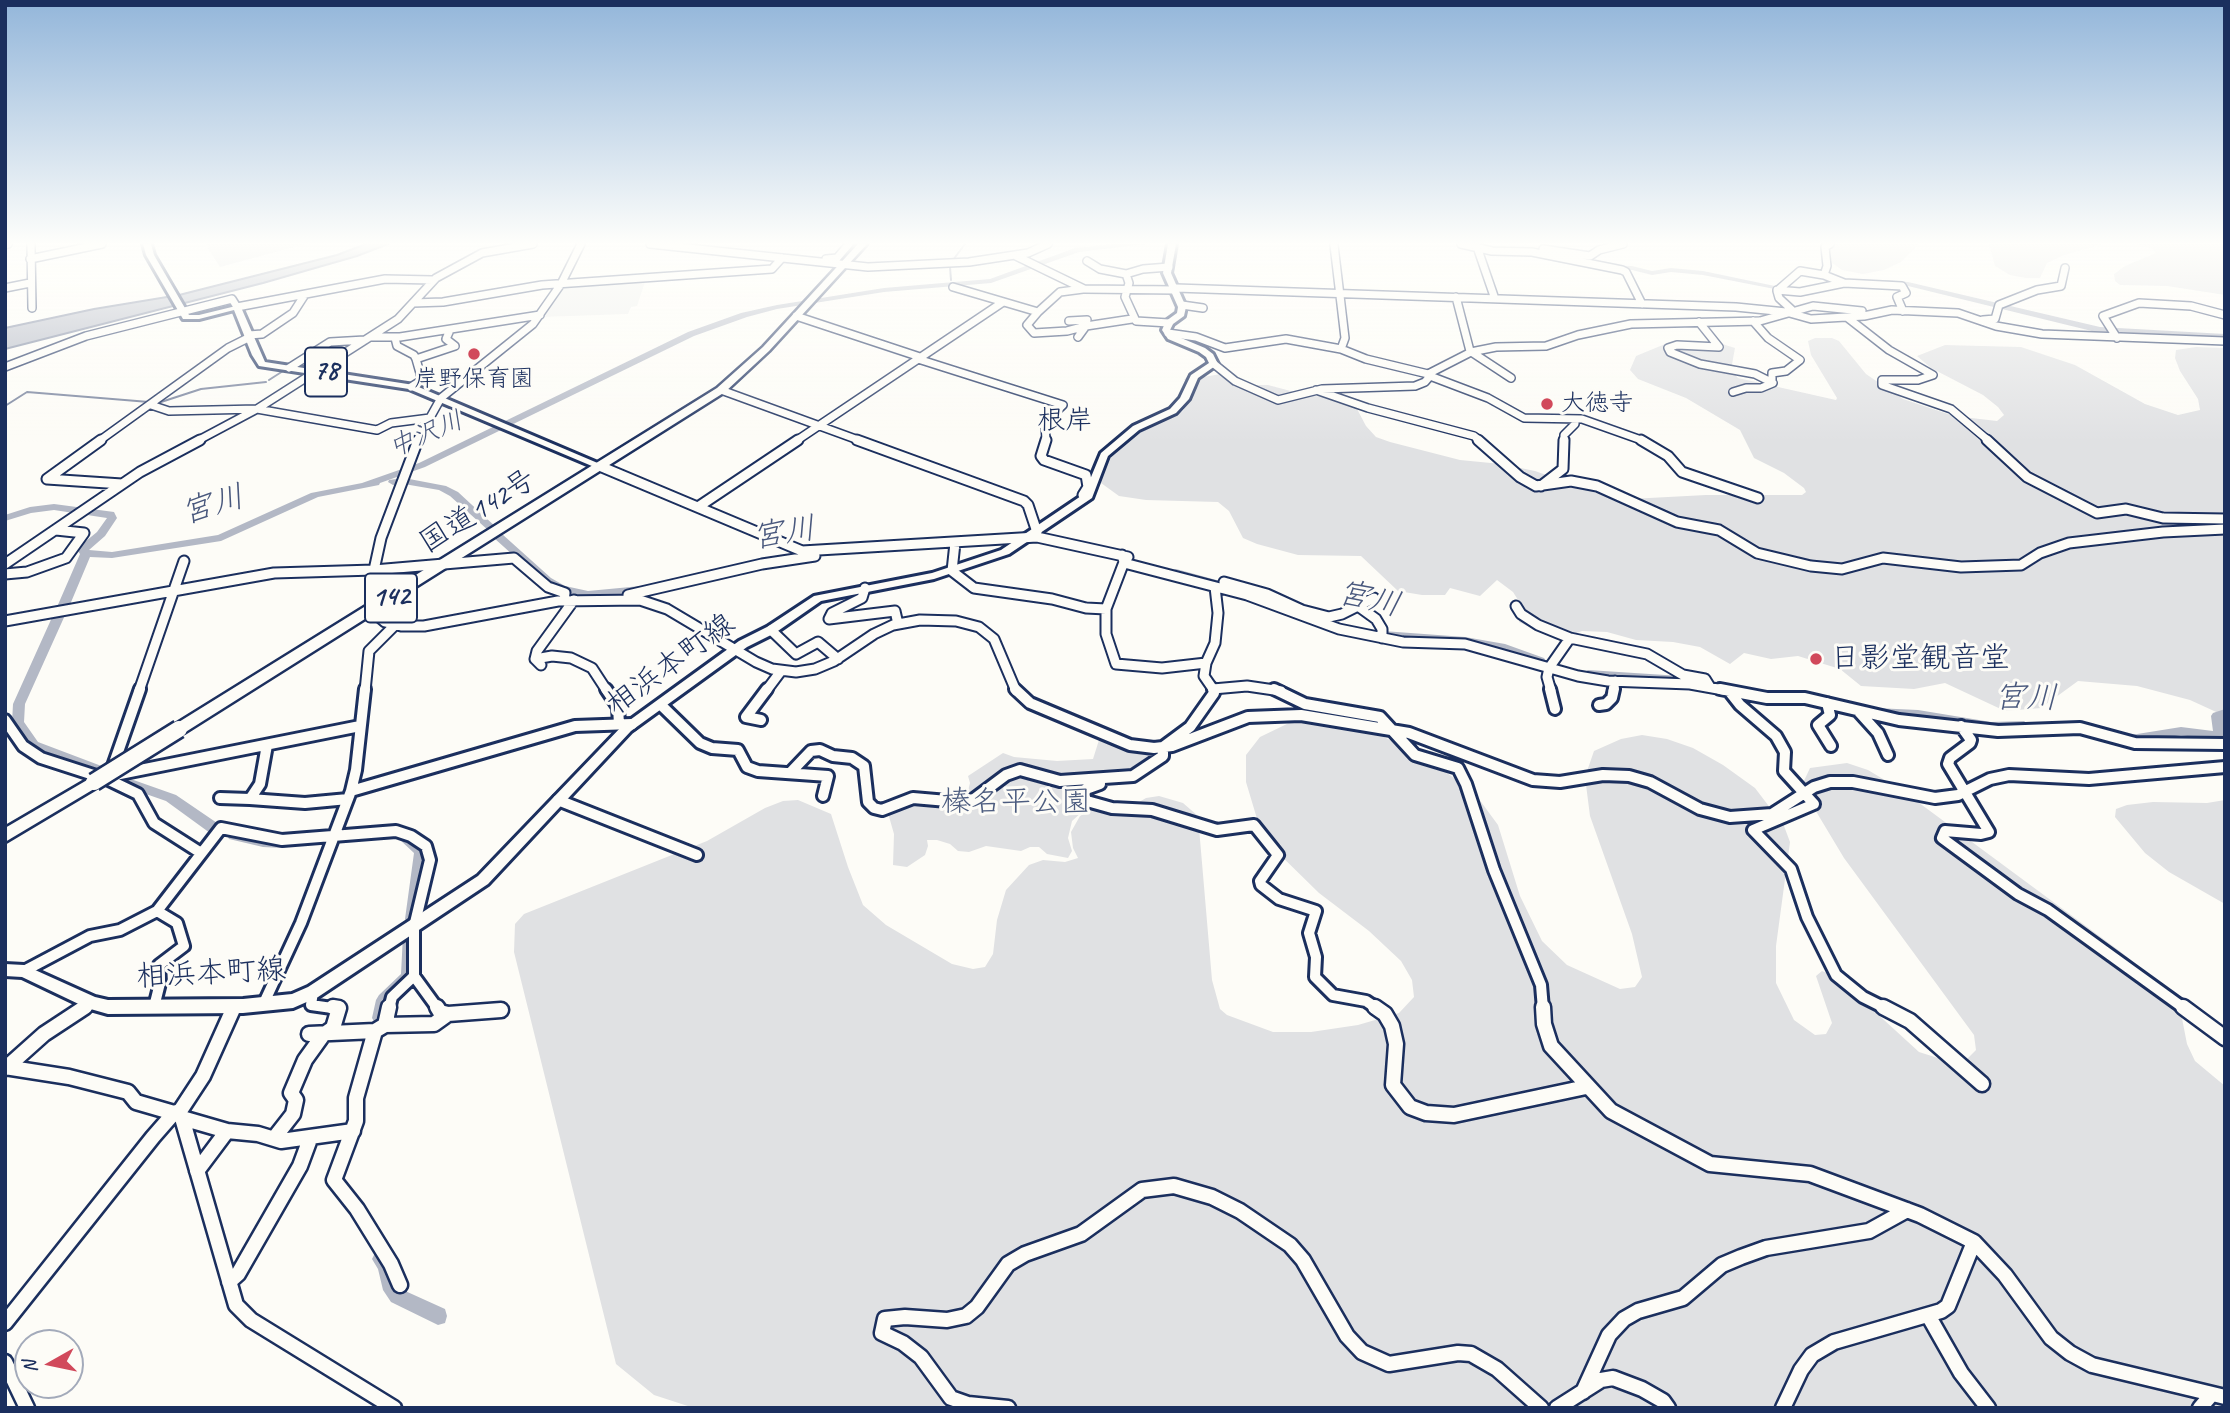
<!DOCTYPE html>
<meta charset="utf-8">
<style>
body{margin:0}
#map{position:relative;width:2230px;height:1413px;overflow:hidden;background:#fdfcf7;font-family:Caveat,sans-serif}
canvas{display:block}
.frame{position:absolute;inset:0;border:7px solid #1b2f5e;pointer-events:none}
.north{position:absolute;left:14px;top:1329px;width:70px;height:70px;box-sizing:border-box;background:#fdfcf7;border:2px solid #a3aaba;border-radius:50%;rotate:261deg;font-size:19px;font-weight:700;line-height:28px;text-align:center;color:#1b2f5e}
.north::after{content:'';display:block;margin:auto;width:24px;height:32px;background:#d1495b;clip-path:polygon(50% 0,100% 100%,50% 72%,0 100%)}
</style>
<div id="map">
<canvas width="2230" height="1413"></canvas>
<div class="frame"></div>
<div class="north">N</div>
</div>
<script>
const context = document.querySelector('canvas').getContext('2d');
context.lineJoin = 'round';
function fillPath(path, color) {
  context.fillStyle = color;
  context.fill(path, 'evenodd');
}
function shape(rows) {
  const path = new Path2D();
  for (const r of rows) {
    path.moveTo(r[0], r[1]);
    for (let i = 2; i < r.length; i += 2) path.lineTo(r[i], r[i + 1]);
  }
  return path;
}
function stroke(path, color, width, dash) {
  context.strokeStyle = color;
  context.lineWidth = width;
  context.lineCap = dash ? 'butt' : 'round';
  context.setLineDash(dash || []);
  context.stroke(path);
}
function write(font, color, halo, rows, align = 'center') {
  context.font = font + ' Caveat,"Klee One",sans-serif';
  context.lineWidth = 6;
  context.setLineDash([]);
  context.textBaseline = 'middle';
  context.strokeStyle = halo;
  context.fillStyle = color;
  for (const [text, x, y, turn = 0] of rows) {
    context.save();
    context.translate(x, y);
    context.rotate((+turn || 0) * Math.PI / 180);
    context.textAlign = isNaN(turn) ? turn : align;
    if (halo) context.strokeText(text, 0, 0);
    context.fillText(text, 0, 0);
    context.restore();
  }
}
fillPath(shape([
 [646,279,637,306,631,307,628,314,542,317,563,286]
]), '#edeeec');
fillPath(shape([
 [205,244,305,244,220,267],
 [1829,244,1919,244,1901,262,1884,270,1863,274,1842,270,1832,263],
 [1989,244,2104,244,2064,255,2047,263,2040,278,2026,278,2010,275,1995,266],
 [2136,244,2225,244,2225,295,2167,286,2120,285,2115,281,2114,274,2125,266,2156,253,2151,248],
 [1815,338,1832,338,1839,341,1866,374,1903,399,1954,416,1997,421,2004,415,1998,407,1983,395,1931,368,1917,356,1945,345,2021,347,2075,365,2145,404,2178,415,2200,410,2198,399,2180,371,2175,358,2176,350,2196,347,2225,348,2225,716,2190,700,2137,686,2078,681,2041,708,2005,711,1945,683,1914,689,1861,686,1840,669,1798,656,1771,659,1744,653,1730,664,1700,647,1673,642,1636,640,1607,632,1582,631,1557,640,1519,622,1520,603,1513,592,1497,580,1480,596,1450,588,1445,595,1422,595,1398,591,1361,556,1298,555,1257,544,1243,538,1229,511,1218,502,1146,500,1119,496,1101,483,1096,475,1122,442,1183,411,1195,386,1184,380,1189,374,1203,377,1221,374,1232,385,1268,385,1306,395,1333,398,1356,407,1366,426,1376,437,1390,442,1460,460,1501,464,1535,471,1608,497,1630,499,1706,495,1802,495,1806,492,1804,488,1784,473,1754,458,1740,430,1686,398,1638,379,1630,370,1636,356,1670,342,1716,342,1735,348,1731,370,1738,378,1836,400,1837,398,1811,355,1808,341],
 [1319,721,1351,726,1382,736,1433,762,1476,795,1498,825,1520,896,1542,941,1567,965,1620,989,1635,987,1642,977,1632,934,1590,816,1585,777,1594,751,1621,739,1642,735,1667,739,1693,748,1723,765,1755,788,1784,826,1790,842,1776,946,1776,983,1794,1020,1815,1035,1826,1034,1832,1023,1816,976,1822,971,1837,977,1919,1052,1941,1059,1955,1060,1967,1059,1976,1050,1974,1035,1844,858,1817,813,1803,783,1810,768,1847,763,1868,770,1903,791,2121,952,2158,982,2180,1008,2187,1044,2195,1061,2225,1086,2225,1408,694,1408,654,1395,616,1364,514,952,515,924,524,914,707,841,765,808,783,801,798,800,831,814,848,867,863,905,886,925,952,964,973,969,985,967,993,954,997,920,1006,890,1029,865,1043,860,1065,862,1078,858,1073,848,1071,832,1080,816,1089,811,1082,812,1072,821,1068,838,1072,851,1068,858,1047,854,1039,847,1030,847,1021,851,986,846,969,852,958,851,950,844,937,840,927,840,928,846,925,855,907,867,893,865,894,834,886,806,912,795,966,799,970,783,968,776,1003,753,1014,757,1057,761,1093,759,1099,740,1126,750,1158,753,1136,771,1083,791,1102,808,1091,811,1134,805,1146,798,1159,796,1183,803,1198,816,1212,980,1220,1009,1227,1015,1273,1032,1311,1032,1358,1025,1399,1013,1414,997,1412,980,1401,961,1369,931,1319,893,1270,845,1258,822,1246,782,1246,755,1260,737,1291,722],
 [2225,800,2225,904,2169,872,2145,853,2115,817,2116,809,2127,805,2153,802,2207,803]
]), '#e0e1e3');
const water = shape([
 [366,244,388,244,357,256,263,283,5,349,5,328,94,309,179,295,337,255,366,244]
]);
fillPath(water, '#b3b8c5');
stroke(water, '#76819c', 2);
stroke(shape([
 [953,260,965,244],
 [950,267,951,280],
 [269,380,283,371],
 [158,403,201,389,266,382],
 [5,406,27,392,149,402]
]), '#76819c', 2);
fillPath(shape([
 [1114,244,1146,244,1079,252,991,283,884,292,777,309,747,317,694,336,425,467,380,483,379,485,318,497,221,541,112,558,90,557,69,607,64,610,66,613,25,704,24,722,38,742,112,770,113,773,112,776,107,778,30,748,12,723,13,704,54,613,59,610,57,607,80,554,78,551,80,546,97,532,107,518,54,510,31,513,5,521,5,515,30,507,54,504,114,512,117,518,105,536,89,550,112,552,218,535,311,493,362,483,419,463,688,332,741,313,777,305,884,288,990,279,1075,248,1114,244],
 [1606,265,1632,266,1652,271,1671,268,1703,271,1794,290,1790,292,1703,275,1671,272,1652,275,1632,270,1609,269,1605,267,1606,265],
 [1885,280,1908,282,2100,327,2225,334,2225,340,2100,333,1908,286,1888,284,1885,284,1885,280],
 [404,478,446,486,458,492,498,529,497,531,489,531,450,496,439,490,404,484,393,485,388,482,389,480,404,478],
 [498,533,502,534,551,578,565,586,588,591,641,586,647,589,641,592,588,597,558,591,543,582,494,538,493,536,498,533],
 [1176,569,1220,581,1221,583,1216,586,1172,574,1171,572,1172,570,1176,569],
 [1383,631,1465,637,1505,644,1544,658,1546,661,1540,665,1503,651,1465,645,1379,638,1377,635,1383,631],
 [1588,670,1696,677,1702,681,1696,685,1584,677,1582,674,1588,670],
 [1875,708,1918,710,1991,722,2024,721,2030,725,2024,729,1991,730,1918,718,1871,715,1869,712,1875,708],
 [2225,709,2224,740,2220,741,2181,735,2131,743,2125,739,2131,735,2181,727,2213,731,2211,716,2213,713,2225,709],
 [125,777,176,795,220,825,222,829,220,833,210,833,166,801,120,785,118,782,120,779,125,777],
 [234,830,263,837,282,838,287,839,289,843,287,847,282,848,263,847,229,839,227,835,229,831,234,830],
 [405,833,410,834,428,851,419,919,417,923,412,925,407,923,405,919,414,853,398,838,400,834,405,833],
 [410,929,415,931,417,935,416,977,391,1003,385,1023,380,1025,375,1023,372,1018,376,1000,379,995,401,974,403,935,405,931,410,929],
 [381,1250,387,1253,392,1260,398,1281,403,1290,445,1309,447,1316,445,1323,438,1325,391,1302,383,1290,378,1269,372,1259,375,1253,381,1250]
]), '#b3b8c5');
const minorFar3 = shape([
 [31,244,32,308],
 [650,244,868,267,969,262,1028,253,1048,244],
 [1461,244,1492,251,1532,252,1622,270,1626,272,1642,304],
 [1476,244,1495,299],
 [5,245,8,244],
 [1334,245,1345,338,1341,349],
 [1543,249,1590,256,1599,250,1623,244],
 [1016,256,1084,289,1176,290],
 [30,259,102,244],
 [826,259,837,258,849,244],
 [1087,261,1100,269,1126,274],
 [1169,267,1143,269,1126,274,1129,283,1125,297,1136,321,1169,323],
 [1824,275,1827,266,1825,247,1830,244],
 [953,287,1038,312,1060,292,1083,289],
 [5,288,30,283],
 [1176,288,1736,307,1786,312,1811,319,1864,316,1892,310,1958,313,1996,326,2042,334,2225,341],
 [1777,290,1800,292,1844,283,1902,286,1906,293,1897,297,1903,311],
 [1456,297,1470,351,1511,378],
 [413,303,443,302,542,285,772,269,782,258],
 [1182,305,1203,308],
 [1792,310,1779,298,1777,291,1800,271,1824,275,1844,283],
 [1038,312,1027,325,1034,333,1067,331,1086,326],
 [796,316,920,357],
 [1848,318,1889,350,1933,375,1918,380,1882,380,1882,385,1951,409,1989,441],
 [1983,320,1995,319,1999,305,2037,290,2061,286,2065,268],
 [1069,321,1087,320],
 [1753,321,1768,338,1800,360,1786,371,1772,373,1772,382],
 [1699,322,1719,347,1677,345,1668,348,1670,352,1700,364,1755,374,1773,383,1761,388,1746,388,1733,392],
 [1168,333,1196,337,1225,348,1286,339,1341,349,1366,359,1428,374,1471,352,1496,347,1546,346,1578,335,1631,324,1760,321,1813,306,1862,311],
 [249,335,262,334,293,313,304,296],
 [371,337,400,337,540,315],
 [1078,337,1086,326,1132,319],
 [395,338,397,346,414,355,416,359],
 [2117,338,2103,316,2139,303,2191,306,2225,315],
 [918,359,1063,405,1045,422,1046,441],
 [1214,364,1235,381,1278,400,1322,389,1415,386,1425,382,1430,376,1428,374],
 [5,367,86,336,232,299,237,307,385,279,433,280],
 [289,368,330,342,365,340],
 [1430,376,1488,398,1524,418,1582,419,1644,441],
 [411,387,422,380,416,359,455,346,446,339,450,330],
 [721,390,861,441],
 [1316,390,1368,408,1474,436,1480,441],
 [151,405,169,411,257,409,377,430,391,423,430,418],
 [99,441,228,348,250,337],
 [197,441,257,409,398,319,436,278,482,253,533,244],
 [417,441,441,398,533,324,561,284,581,244],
 [796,441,1003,302],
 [1564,441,1564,435,1575,424,1575,419]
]);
const minorFar2 = shape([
 [418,440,381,538,374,570,371,610,385,622,401,626,424,626,558,601,640,600,667,609,756,662,772,669,796,672,815,669,834,661,874,634,893,625,920,620,956,621,979,627,994,639,1016,691],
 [857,440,1024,501,1028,505,1037,532],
 [1046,440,1041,456,1044,460,1086,475,1088,487,1083,495],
 [1478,440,1520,477,1536,486,1571,481,1597,486,1677,522,1719,530,1757,553,1811,566,1842,569,1883,558,1961,567,2021,565,2040,553,2069,543,2163,532,2225,529],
 [1641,440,1668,456,1682,472,1758,498],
 [1987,440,2027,477,2097,513,2126,509,2163,518,2225,519],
 [602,467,802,551,1037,537,1128,557],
 [47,479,101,440],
 [47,479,122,484],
 [1541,486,1563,469,1564,440],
 [698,507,798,440],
 [955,543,952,571,974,588,1052,599,1086,608,1106,609],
 [1122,555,1124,562,1128,564,1247,595,1339,629,1403,642,1465,644,1578,676,1608,681,1690,684,1729,691],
 [1124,562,1106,609,1106,634,1116,664,1162,668,1206,663],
 [5,564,140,472,200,440],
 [5,574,27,572,66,558,84,533,56,530],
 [1224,582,1267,594,1302,610,1329,617,1342,614,1374,598],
 [865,588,862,598,832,613,829,619,895,611,898,624],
 [628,595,762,564,815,556],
 [1358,606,1376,619,1382,629,1382,638],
 [1516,606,1521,614,1538,625,1570,638,1647,654,1683,675,1705,679,1710,687],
 [5,621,274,573,374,570,514,558,548,587,565,593,564,600],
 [771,630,796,654,818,642,838,659],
 [535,659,552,656,571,658,592,668,607,691],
 [541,665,535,659,537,651,574,600],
 [1213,689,1204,676,1206,663,1215,643,1218,613,1215,587],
 [139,691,184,561],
 [365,691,369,651,394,626],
 [766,691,781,671],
 [1214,691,1213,689,1247,686,1281,691],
 [1551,691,1547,677,1549,668,1570,638],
 [1613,691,1615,681]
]);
const minorFar1 = shape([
 [606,689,618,707,619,724],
 [1015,689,1030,703,1130,745,1154,748,1172,746,1248,717,1301,715,1409,733,1533,780,1560,782,1603,775,1629,776,1650,782,1700,809,1730,817,1772,814,1814,787,1830,782,1853,782,1935,798,1958,795,1990,779,2009,775,2089,779,2225,767],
 [1274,689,1305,704,1380,717,1415,755,1458,768,1466,784,1494,870,1541,985,1543,1009],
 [1550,689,1555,709],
 [1720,689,1767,698,1805,698,1899,720,1998,731,2080,728,2135,743,2225,744],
 [1729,691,1740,705,1776,736,1785,752,1784,771,1814,804,1753,830,1791,869,1807,917,1836,975,1863,997,1887,1009],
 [1827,703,1830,715,1818,725,1831,746],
 [661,705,700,743,712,748,738,750,747,767,758,771,828,776,823,796],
 [1599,705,1606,704,1612,698,1614,689],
 [1859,712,1878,733,1888,755],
 [5,720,23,746,41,758,109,780,138,794,154,823,201,853],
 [761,720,746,717,767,689],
 [1961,726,1971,740,1970,743,1950,758,1948,764,1989,832,1981,834,1945,831,1942,838,2018,894,2048,910,2185,1009],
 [267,745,260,784,250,799,305,803,348,799],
 [112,769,140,689],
 [790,773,811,751,820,750,833,756,852,758,864,766,868,802,874,808,882,810,913,798,959,802,974,799,1006,775,1020,770,1060,781,1133,776,1163,756,1163,747,1190,727,1214,693,1213,689],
 [110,776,360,726],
 [1100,784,1086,789,1083,795,1087,801,1112,808,1152,810,1217,830,1254,825,1278,855,1260,881,1261,885,1279,899,1316,911,1309,933,1316,957,1315,977,1333,995,1366,1001,1378,1009],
 [351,791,575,726,632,724],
 [220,798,250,799],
 [558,800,697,855],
 [24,971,90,936,120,930,157,911,221,828,282,840,396,831,411,836,426,846,430,860,414,927,414,976,392,997,389,1009],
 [414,976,438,1009],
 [313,992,311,1005,339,1009],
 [263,1005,301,923,351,791,356,770,365,689],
 [154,1007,160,983,159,965,184,946,177,923,157,911],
 [83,1009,92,1003]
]);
const minor = shape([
 [389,1007,385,1025,375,1031,356,1098,356,1121,334,1180,357,1209,391,1264,400,1285],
 [437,1007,440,1012,448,1014,501,1010],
 [1375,1007,1385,1014,1392,1026,1396,1044,1393,1085,1410,1107,1426,1113,1454,1115,1586,1087],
 [1543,1007,1544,1024,1551,1046,1611,1111,1710,1164,1810,1174,1920,1215,1974,1242,2005,1275,2051,1338,2070,1353,2092,1365,2225,1397],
 [1883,1007,1910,1021,1982,1084],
 [2183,1007,2225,1038],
 [385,1025,434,1024,448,1014],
 [309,1034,375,1031],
 [5,1067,69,1077,128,1092,136,1102,174,1113],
 [6,1068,44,1034,85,1007],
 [180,1111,236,1305,251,1320,394,1408],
 [182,1118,227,1131,258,1134,281,1141,353,1131],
 [275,1137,293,1114,296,1100,291,1093,305,1060,323,1035,333,1028,339,1008,333,1007],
 [197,1171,227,1131],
 [229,1282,238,1274,300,1166,310,1139],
 [1928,1315,1961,1373,1988,1408],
 [5,1323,153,1137,174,1113,180,1111,203,1076,234,1007],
 [5,1362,27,1408],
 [1583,1392,1609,1335,1624,1319,1638,1311,1683,1298,1722,1265,1741,1257,1766,1248,1869,1231,1907,1210],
 [1008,1408,968,1404,951,1398,921,1357,903,1343,882,1333,885,1319,905,1317,947,1320,966,1316,977,1307,1008,1264,1025,1254,1081,1234,1142,1190,1174,1186,1212,1197,1240,1211,1290,1245,1303,1260,1347,1336,1362,1352,1389,1364,1458,1353,1471,1354,1497,1369,1541,1408],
 [1557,1408,1601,1380,1613,1378,1642,1389,1663,1401,1668,1408],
 [1783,1408,1801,1370,1812,1355,1834,1342,1941,1311,1948,1306,1974,1242],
 [2200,1408,2212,1394]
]);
const major = shape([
 [143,244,151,244,154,255,189,315,199,315,240,305,265,362,414,385,607,467,605,469,599,469,409,389,259,366,252,355,234,310,199,319,183,319,146,255,143,244],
 [1168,244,1176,244,1171,273,1186,307,1184,316,1173,324,1170,330,1174,335,1205,348,1213,354,1218,364,1198,378,1189,399,1176,413,1139,430,1108,456,1092,498,1009,554,934,579,821,601,775,633,747,647,631,731,488,884,318,997,293,1008,243,1013,108,1014,87,1008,22,977,5,976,5,964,24,965,95,997,108,1000,243,999,292,994,308,987,478,876,623,725,739,641,767,627,814,596,932,573,1001,550,1084,494,1101,453,1133,426,1170,409,1180,398,1191,375,1209,363,1206,357,1199,352,1168,339,1162,330,1166,321,1177,313,1178,307,1163,273,1168,244]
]);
const highway = shape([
 [858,244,867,244,769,351,725,392,184,733,174,733,172,729,174,725,717,388,763,347,858,244],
 [94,776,99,778,101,782,99,786,5,842,5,828,94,776]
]);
stroke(minorFar3, '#1b2f5e', 10);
stroke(minorFar2, '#1b2f5e', 13);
stroke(minorFar1, '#1b2f5e', 16);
stroke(minor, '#1b2f5e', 19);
stroke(major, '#1b2f5e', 6);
stroke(highway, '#1b2f5e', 5);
stroke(minorFar3, '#fdfcf7', 7);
stroke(minorFar2, '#fdfcf7', 9);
stroke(minorFar1, '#fdfcf7', 10);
stroke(minor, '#fdfcf7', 14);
fillPath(major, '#fdfcf7');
fillPath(highway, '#fdfcf7');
const highwayBridge = shape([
 [94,782,179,729]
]);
stroke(highwayBridge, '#1b2f5e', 21, []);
stroke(highwayBridge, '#fdfcf7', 16);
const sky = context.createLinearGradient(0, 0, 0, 442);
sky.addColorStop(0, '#93b6da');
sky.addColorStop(0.55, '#fefefb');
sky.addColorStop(1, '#fefefb00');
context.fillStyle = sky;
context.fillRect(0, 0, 2230, 442);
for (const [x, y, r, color] of [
 [474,354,7,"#d1495b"],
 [1547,404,7,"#d1495b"],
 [1816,659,7,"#d1495b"]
]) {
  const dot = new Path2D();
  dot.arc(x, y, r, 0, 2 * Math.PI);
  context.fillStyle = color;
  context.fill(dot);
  stroke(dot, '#fdfcf7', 2.5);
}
write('24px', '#1b2f5e', '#fdfcf7', [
 ["岸野保育園",474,380],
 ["大徳寺",1561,404,"left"]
]);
write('italic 26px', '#49587d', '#fdfcf7', [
 ["中沢川",426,435,-23]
]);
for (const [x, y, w] of [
 [326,372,42],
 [391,598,52]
]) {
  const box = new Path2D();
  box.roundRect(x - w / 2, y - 24.5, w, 49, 5);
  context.fillStyle = '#fdfcf7';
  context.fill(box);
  stroke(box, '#1b2f5e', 2);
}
write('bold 28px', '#1b2f5e', null, [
 ["78",326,372],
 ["142",391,598]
]);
write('28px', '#1b2f5e', '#fdfcf7', [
 ["根岸",1065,422]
]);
write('30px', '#1b2f5e', '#fdfcf7', [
 ["国道142号",478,512,-32],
 ["相浜本町線",671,665,-36],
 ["相浜本町線",211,974,-3]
]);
write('30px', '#1b2f5e', '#fdfcf7', [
 ["日影堂観音堂",1830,659]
], 'left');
write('30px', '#4c5c7f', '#fdfcf7', [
 ["榛名平公園",1016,803]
]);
write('italic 32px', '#49587d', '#fdfcf7', [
 ["宮川",213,506,-17],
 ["宮川",784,534,-9],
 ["宮川",1369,600,13],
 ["宮川",2026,699,1]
]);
</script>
